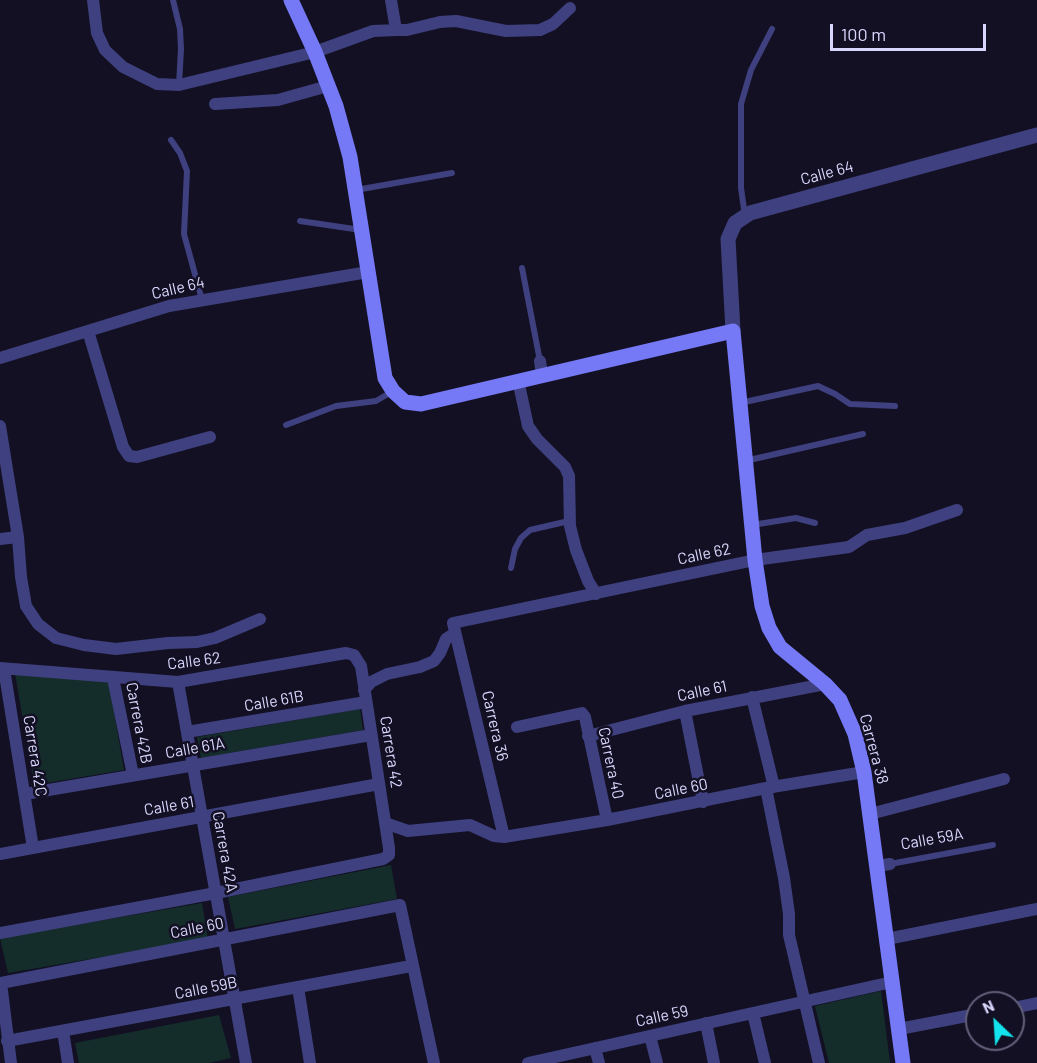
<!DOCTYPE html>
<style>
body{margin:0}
#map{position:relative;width:1037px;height:1063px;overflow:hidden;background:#131024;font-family:Barlow,sans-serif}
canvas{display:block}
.north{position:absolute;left:965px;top:991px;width:60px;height:60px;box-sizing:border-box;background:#131024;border:2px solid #625f7a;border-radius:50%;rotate:335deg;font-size:16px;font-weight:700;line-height:24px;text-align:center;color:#d8d6fc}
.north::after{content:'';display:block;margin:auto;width:21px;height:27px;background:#12e3ec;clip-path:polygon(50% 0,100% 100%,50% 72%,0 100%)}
.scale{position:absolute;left:830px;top:24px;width:156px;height:27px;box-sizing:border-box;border:3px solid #d8d6fc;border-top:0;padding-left:8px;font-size:18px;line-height:21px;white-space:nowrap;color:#d8d6fc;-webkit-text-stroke:4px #131024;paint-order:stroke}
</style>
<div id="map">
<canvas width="1037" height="1063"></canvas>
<div class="north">N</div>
<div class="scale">100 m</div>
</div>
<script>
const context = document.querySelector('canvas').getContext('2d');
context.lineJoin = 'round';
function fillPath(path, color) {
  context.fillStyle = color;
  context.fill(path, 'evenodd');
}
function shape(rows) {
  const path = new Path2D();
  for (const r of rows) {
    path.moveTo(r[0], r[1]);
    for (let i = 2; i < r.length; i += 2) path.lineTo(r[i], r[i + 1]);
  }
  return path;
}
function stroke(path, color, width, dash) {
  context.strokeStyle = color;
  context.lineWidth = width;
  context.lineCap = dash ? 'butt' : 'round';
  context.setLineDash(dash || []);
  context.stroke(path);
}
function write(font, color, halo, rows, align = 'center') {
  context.font = font + ' Barlow,sans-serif';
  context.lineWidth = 5;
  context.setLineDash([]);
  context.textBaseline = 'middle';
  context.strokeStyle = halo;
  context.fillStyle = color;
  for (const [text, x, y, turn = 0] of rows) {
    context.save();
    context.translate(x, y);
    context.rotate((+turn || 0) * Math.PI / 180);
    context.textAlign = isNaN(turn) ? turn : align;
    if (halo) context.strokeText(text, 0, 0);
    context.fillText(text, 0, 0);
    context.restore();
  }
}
fillPath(shape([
 [15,673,109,682,124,770,34,785],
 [360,709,363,730,201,758,197,737],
 [391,865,397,899,235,929,228,897],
 [202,903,208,939,8,973,0,938],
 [881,991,890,1063,829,1063,815,1006],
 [219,1015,231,1058,209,1063,79,1063,75,1043]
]), '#142d2b');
stroke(shape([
 [173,0,180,29,181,49,179,85],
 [171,140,180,153,187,171,184,234,202,300],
 [356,190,452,173],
 [745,216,741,188,741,104,751,70,772,29],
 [300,221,361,230],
 [522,268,540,361],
 [740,403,818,386,835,394,850,404,895,406],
 [286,425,336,406,376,401,393,391],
 [745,461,863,434],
 [752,525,796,518,815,523],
 [511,568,515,549,521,538,530,530,569,521],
 [890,864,993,845]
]), '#3f407f', 6);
stroke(shape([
 [93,0,97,33,105,50,123,67,157,84,179,85,315,52,373,31,396,30,391,0],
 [396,30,407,30,440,22,456,21,506,31,540,30,553,24,570,8],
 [215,104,278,100,328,86],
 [88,331,123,447,129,456,137,457,210,437],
 [0,358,169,306,368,272],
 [540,361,542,374],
 [518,380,528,426,537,439,565,467,569,476,570,526,576,550,588,581,596,594],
 [0,426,18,537,21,577,26,606,38,624,56,638,84,645,116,649,168,643,197,642,215,638,260,619],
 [0,539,18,537],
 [0,668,178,682,346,653,354,655,361,666,389,848,389,855,383,859,216,893,0,933],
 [4,669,33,848],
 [113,678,133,775],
 [178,682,246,1063],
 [364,690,371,682,387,674,420,667,434,661,440,653,446,639,455,633],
 [752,697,774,787],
 [685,711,703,802],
 [517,727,582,713,585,717,607,820],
 [187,732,366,702],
 [588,736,685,711,825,684],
 [766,788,784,878,789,914,789,935,819,1063],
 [25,794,371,735],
 [870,814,1004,779],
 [385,823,408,831,470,825,494,836,504,837,607,820,766,788,864,772],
 [504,837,453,623,755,560,849,547,867,535,905,528,957,510],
 [0,854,379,784],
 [877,866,890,864],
 [887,939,1037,909],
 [298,987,310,1063],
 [1013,1008,1037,1003],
 [753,1013,765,1063],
 [706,1023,714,1063],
 [899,1029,977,1014],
 [63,1031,68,1063],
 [650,1036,657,1063],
 [7,1041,411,966],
 [595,1048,599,1063],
 [11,1063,1,983,400,905,434,1063],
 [528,1063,892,982]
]), '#3f407f', 12);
stroke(shape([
 [733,331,728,239,735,223,750,213,1037,135]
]), '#3f407f', 15);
stroke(shape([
 [291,0,315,52,336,106,350,157,385,378,393,391,405,402,421,404,733,331,755,560,762,606,769,628,780,647,825,684,840,700,855,734,864,772,903,1063]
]), '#7579f5', 15);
write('16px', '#d8d6fc', '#131024', [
 ["Calle 64",827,173,-15],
 ["Calle 64",178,288,-13],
 ["Calle 62",704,554,-12],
 ["Calle 62",194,661,-7],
 ["Calle 61",702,691,-12],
 ["Calle 61B",274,701,-10],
 ["Carrera 42B",139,723,79],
 ["Carrera 36",495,726,77],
 ["Calle 61A",195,748,-10],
 ["Carrera 38",874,749,75],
 ["Carrera 42",391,752,81],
 ["Carrera 42C",35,756,81],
 ["Carrera 40",611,763,78],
 ["Calle 60",681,789,-11],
 ["Calle 61",169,806,-10],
 ["Calle 59A",932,839,-10],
 ["Carrera 42A",225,852,80],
 ["Calle 60",197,928,-11],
 ["Calle 59B",206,988,-11],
 ["Calle 59",662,1016,-12]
]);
</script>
